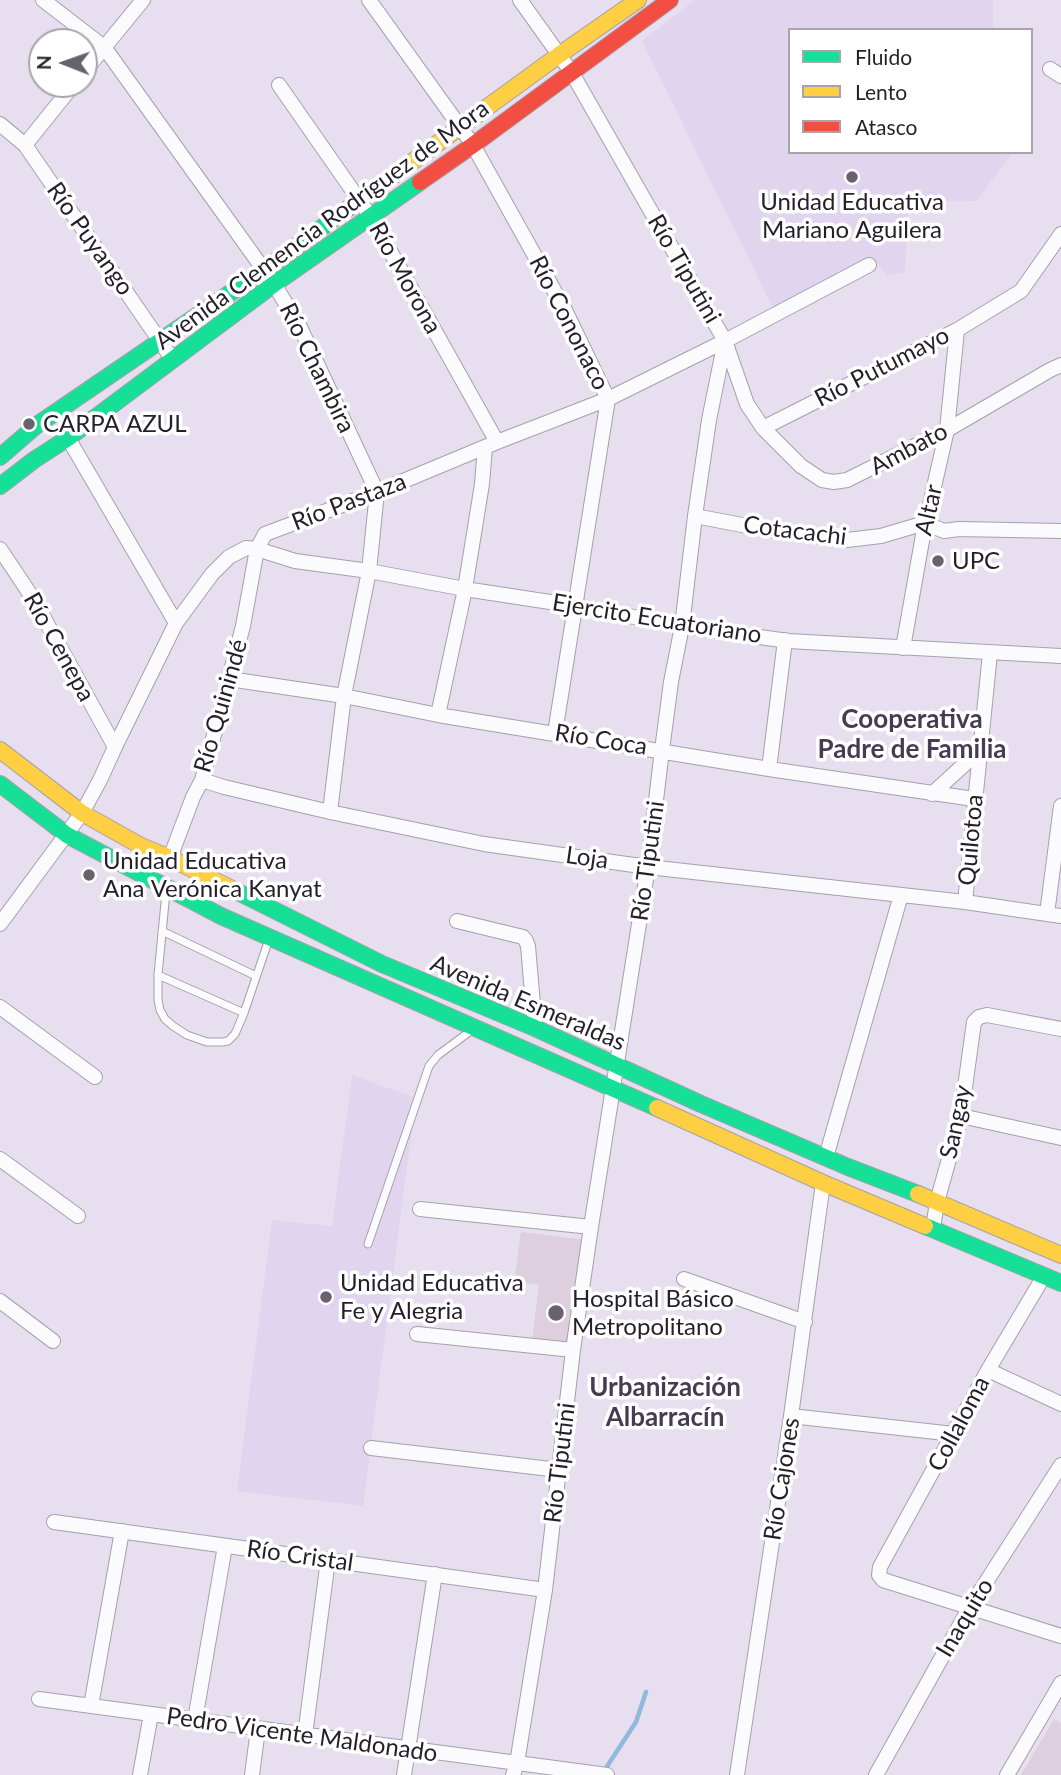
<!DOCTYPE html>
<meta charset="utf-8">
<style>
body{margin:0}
#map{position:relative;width:1061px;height:1775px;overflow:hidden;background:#e7dfef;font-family:Lato,sans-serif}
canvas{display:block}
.legend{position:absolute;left:788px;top:28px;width:245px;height:126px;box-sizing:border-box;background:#fff;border:2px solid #a7a5a9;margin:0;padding:9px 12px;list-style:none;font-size:21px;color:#241f29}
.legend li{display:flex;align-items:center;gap:14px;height:35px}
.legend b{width:35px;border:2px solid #a7a5a9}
.north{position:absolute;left:28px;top:28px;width:70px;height:70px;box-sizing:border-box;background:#fff;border:2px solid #a7a5a9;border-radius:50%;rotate:271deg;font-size:19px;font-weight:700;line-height:28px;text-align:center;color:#241f29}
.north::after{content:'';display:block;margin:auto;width:24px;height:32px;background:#68626e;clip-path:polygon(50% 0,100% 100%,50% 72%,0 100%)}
</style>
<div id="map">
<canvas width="1061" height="1775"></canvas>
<ul class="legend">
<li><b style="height:9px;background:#16e098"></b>Fluido</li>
<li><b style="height:9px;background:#ffcf43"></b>Lento</li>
<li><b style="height:9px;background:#f24e42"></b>Atasco</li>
</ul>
<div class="north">N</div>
</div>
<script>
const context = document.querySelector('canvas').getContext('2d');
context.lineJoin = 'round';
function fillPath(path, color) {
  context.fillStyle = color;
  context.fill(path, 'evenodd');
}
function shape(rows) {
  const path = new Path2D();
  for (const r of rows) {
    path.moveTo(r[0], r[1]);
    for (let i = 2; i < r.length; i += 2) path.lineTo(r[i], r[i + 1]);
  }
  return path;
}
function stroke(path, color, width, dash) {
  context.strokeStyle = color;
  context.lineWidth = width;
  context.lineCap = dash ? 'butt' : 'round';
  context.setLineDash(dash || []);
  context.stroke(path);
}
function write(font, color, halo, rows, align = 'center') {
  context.font = font + ' Lato,sans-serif';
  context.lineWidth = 7;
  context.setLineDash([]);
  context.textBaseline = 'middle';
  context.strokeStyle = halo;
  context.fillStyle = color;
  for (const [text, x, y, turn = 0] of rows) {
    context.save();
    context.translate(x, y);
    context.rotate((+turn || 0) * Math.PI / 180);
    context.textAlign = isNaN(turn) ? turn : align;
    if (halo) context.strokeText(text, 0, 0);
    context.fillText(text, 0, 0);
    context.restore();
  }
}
fillPath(shape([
 [695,0,993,0,993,30,790,30,790,152,1013,152,976,201,909,202,905,272,887,276,873,258,774,310,642,41],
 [352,1075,416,1098,363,1506,237,1491,272,1220,332,1226]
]), '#e0d4ee');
fillPath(shape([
 [521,1232,586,1240,572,1345,532,1340,539,1285,514,1282],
 [1054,1719,1061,1723,1061,1775,1021,1775]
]), '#ddcfdd');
stroke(shape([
 [604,1771,636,1722,646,1692]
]), '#91b8dd', 4.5);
const lane = shape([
 [166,892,158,975,158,1000,160,1010,165,1019,173,1026,187,1035,207,1042,223,1042,228,1041,235,1034,244,1013,268,942],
 [162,931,256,976],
 [158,975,244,1013],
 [368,1244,429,1066,438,1055,472,1030]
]);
const street = shape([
 [43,0,104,47,274,284,299,325,377,492,369,571,344,696,330,812],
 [369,0,473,145,565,310,608,399,555,733],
 [520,0,572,73,725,341,747,404,763,428,801,466,822,480,834,482,847,480,947,430,1050,370,1061,365],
 [1050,69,1061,76],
 [84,72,143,0],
 [279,85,371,217,497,442],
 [0,124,25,145,173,360],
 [25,145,74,84],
 [763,428,957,330,1021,291,1061,234],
 [68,438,176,623],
 [695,516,763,529,847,540,881,536,925,523,944,531,959,529,1061,531],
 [0,549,34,600,115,747],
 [903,648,923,535,947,430,957,330],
 [229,679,344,696,438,715,769,769,974,799],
 [438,715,465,589,482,484,485,447],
 [769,769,785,640],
 [202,780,224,787,330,812,484,844,648,867,965,902,1061,916],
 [932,794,979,751],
 [170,858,193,797,202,780,243,626,257,549,295,561,369,571,465,589,576,606,682,626,788,641,1061,656],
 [965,902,990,653],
 [1047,914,1061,806],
 [457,921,523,937,526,941,528,946,535,1028],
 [0,924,82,813,100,780,115,747,176,623,212,574,229,557,246,548,257,549,265,534,377,492,497,442,608,399,725,341,869,265],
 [0,1007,95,1077],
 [961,1116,1061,1138],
 [826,1157,901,895],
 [0,1159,78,1216],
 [420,1209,591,1227],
 [933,1228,937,1202,961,1116,974,1022,979,1017,987,1015,1061,1029],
 [1044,1276,988,1370,880,1567,879,1575,883,1580,1061,1636],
 [684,1279,805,1322],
 [0,1301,53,1341],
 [417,1334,573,1350],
 [988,1370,1061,1404],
 [791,1416,954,1434],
 [371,1448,559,1470],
 [54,1522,545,1590],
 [39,1699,607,1775],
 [91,1706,122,1531],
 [195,1720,225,1546],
 [305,1735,328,1560],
 [140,1775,151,1714],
 [252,1775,258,1729],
 [404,1775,435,1574],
 [513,1775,517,1763,545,1590,573,1350,591,1227,648,867,662,750,671,682,682,626,695,516,709,420,725,341],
 [737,1775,791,1416,823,1183],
 [876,1775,970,1607,1061,1465],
 [1007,1775,1061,1683]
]);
const fast = shape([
 [0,457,37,425,264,270,368,194],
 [0,486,34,460,68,438,274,284,420,182],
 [0,784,67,835,221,916,657,1108],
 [232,889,382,964,535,1028,701,1104,848,1167,918,1194],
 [925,1226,1061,1283]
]);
const slow = shape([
 [368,194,559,55,638,0],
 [0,750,82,813,141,846,170,858,232,889],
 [657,1108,823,1183,925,1226],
 [918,1194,1061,1255]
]);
const jam = shape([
 [420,182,473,145,670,0]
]);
stroke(lane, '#a6a0ab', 9);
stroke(street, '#a6a0ab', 16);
stroke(fast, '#a6a0ab', 18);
stroke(slow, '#a6a0ab', 18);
stroke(jam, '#a6a0ab', 18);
stroke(lane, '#fbfafd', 7);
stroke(street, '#fbfafd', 14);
stroke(fast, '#16e098', 16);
stroke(slow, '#ffcf43', 16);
stroke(jam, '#f24e42', 16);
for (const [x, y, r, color] of [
 [852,177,7,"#68626e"],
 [29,424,7,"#68626e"],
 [938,561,7,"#68626e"],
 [89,875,7,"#68626e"],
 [326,1297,7,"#68626e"],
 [556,1313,9,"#68626e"]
]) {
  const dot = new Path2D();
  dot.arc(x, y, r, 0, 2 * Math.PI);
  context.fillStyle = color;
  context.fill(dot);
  stroke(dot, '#fff', 2.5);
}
write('24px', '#241f29', '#fff', [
 ["Unidad Educativa",852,202,"center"],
 ["Mariano Aguilera",852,230,"center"],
 ["CARPA AZUL",43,424],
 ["UPC",952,561],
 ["Unidad Educativa",103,861],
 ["Ana Verónica Kanyat",103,889],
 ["Unidad Educativa",340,1283],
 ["Fe y Alegria",340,1311],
 ["Hospital Básico",572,1299],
 ["Metropolitano",572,1327]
], 'left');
write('24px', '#241f29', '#fff', [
 ["Avenida Clemencia Rodríguez de Mora",322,225,-36],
 ["Río Puyango",90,239,55],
 ["Río Tiputini",684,269,60],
 ["Río Morona",405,278,61],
 ["Río Cononaco",569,323,63],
 ["Río Putumayo",882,367,-27],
 ["Río Chambira",317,368,64],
 ["Ambato",909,449,-28],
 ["Río Pastaza",349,502,-21],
 ["Altar",929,510,-77],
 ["Cotacachi",795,531,7],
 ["Ejercito Ecuatoriano",657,619,9],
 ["Río Cenepa",59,647,61],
 ["Río Quinindé",221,706,-74],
 ["Río Coca",601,740,9],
 ["Quilotoa",971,840,-85],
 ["Loja",587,858,8],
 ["Río Tiputini",648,861,-82],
 ["Avenida Esmeraldas",528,1003,23],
 ["Sangay",956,1122,-78],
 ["Collaloma",959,1424,-62],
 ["Río Tiputini",560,1463,-83],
 ["Río Cajones",782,1479,-81],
 ["Río Cristal",300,1556,8],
 ["Inaquito",965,1618,-59],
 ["Pedro Vicente Maldonado",302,1735,8]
]);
write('bold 26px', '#463b52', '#fff', [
 ["Cooperativa",912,720],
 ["Padre de Familia",912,750],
 ["Urbanización",665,1388],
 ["Albarracín",665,1418]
]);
</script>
